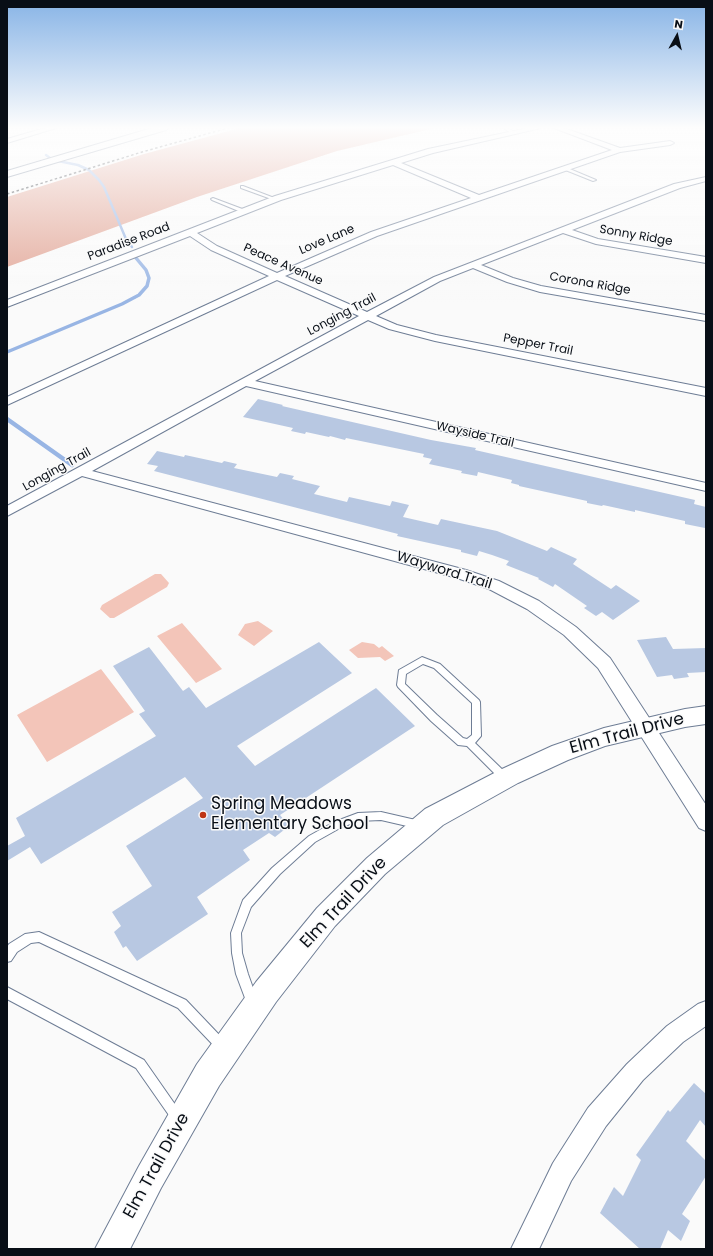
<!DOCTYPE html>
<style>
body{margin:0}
#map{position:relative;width:713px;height:1256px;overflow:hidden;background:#fafafa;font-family:Poppins,sans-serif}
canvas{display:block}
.frame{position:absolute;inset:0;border:8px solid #080e16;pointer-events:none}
.north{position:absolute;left:657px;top:16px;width:40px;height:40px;-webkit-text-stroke:3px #fafafa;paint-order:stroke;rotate:8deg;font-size:11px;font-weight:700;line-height:16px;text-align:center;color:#080e16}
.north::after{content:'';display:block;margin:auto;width:14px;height:18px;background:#080e16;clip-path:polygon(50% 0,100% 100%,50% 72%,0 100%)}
</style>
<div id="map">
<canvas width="713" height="1256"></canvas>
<div class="frame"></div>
<div class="north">N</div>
</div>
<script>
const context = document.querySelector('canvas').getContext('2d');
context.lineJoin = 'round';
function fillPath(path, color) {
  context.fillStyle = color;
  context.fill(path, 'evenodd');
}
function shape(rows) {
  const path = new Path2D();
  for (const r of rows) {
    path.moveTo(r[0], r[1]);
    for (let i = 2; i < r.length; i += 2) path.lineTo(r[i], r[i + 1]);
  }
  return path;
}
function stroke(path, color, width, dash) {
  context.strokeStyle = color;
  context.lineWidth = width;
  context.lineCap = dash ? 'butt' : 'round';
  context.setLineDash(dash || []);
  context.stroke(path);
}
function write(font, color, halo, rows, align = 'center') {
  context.font = font + ' Poppins,sans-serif';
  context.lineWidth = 3;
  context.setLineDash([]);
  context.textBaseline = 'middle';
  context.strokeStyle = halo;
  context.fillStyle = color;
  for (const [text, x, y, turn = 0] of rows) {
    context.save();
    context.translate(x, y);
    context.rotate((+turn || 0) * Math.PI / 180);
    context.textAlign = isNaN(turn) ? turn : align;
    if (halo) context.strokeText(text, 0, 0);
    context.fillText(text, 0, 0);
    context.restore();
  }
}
fillPath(shape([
 [155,574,161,574,169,583,167,587,114,618,110,618,100,609,102,605],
 [258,621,273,631,254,646,238,635,245,624],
 [182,623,222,669,196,683,157,636],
 [362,642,374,644,379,648,382,646,394,656,385,661,380,657,358,658,349,650],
 [101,669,134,712,47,762,17,715]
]), '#f3c5b9');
fillPath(shape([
 [240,128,435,128,337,151,197,197,7,267,7,197,144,154]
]), '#e2a697');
stroke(shape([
 [46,155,50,158],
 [58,161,78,165,89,170,99,180,104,187,126,239,132,247]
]), '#98b5e4', 2.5);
stroke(shape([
 [7,352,122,304,139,295,147,286,149,278,146,270,136,258]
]), '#98b5e4', 3.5);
stroke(shape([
 [7,419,72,465]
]), '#98b5e4', 4.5);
fillPath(shape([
 [258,399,283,405,282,406,431,440,476,448,475,450,695,500,694,504,706,507,705,528,685,524,685,521,635,510,635,512,603,505,602,506,587,503,587,501,519,486,519,485,511,483,512,480,478,472,477,476,461,473,462,471,429,464,432,459,423,457,424,454,346,438,345,440,330,436,329,437,306,432,305,434,291,431,293,428,243,417],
 [157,451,184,457,185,455,222,463,224,461,237,464,234,468,277,477,280,473,294,476,292,479,320,486,314,494,347,502,349,497,390,506,392,501,409,505,403,517,438,525,441,519,497,531,547,551,551,547,577,559,573,564,611,589,616,585,640,601,613,620,602,612,596,616,584,608,587,606,555,584,553,587,538,579,539,578,506,565,509,561,492,555,479,551,477,556,461,552,461,550,397,536,398,534,154,471,158,466,147,464],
 [666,637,673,649,706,648,706,672,687,673,689,677,674,679,672,675,657,677,637,640],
 [319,642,352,673,237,746,255,766,376,688,415,726,280,815,289,826,275,837,269,833,243,850,250,860,197,897,208,914,137,961,126,946,123,948,114,932,121,926,112,912,152,886,126,846,203,798,185,777,41,864,30,847,7,861,7,846,25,836,16,818,156,736,139,714,145,711,113,666,149,647,183,691,189,687,206,708],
 [694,1083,706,1094,706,1127,700,1120,686,1141,706,1161,706,1176,682,1214,690,1221,681,1241,668,1230,660,1249,640,1249,600,1213,614,1187,623,1196,641,1160,636,1155,668,1110,670,1112]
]), '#b8c8e2');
const service = shape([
 [503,128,508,128,516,133,513,134,503,128],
 [563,167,565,167,596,180,593,181,563,169,563,167],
 [241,186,243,186,277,199,274,200,241,188,241,186],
 [213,198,245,210,245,211,241,212,212,200,211,199,213,198],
 [422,657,440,664,479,700,480,702,481,736,475,743,508,775,510,778,508,781,505,782,502,781,467,746,458,745,431,721,398,687,397,685,399,670,422,657],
 [423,664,434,668,472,703,472,735,467,739,463,738,437,715,405,684,406,674,423,664],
 [381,812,420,821,423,822,425,825,423,828,420,829,381,820,358,821,340,828,315,842,280,874,251,907,241,933,242,953,248,974,258,1002,256,1006,252,1008,248,1006,236,974,232,953,231,933,243,900,272,868,309,836,334,822,358,813,381,812],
 [39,932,186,1000,226,1042,228,1046,226,1050,222,1052,218,1050,178,1008,39,942,31,943,17,952,11,961,7,962,7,947,9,944,25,934,39,932],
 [7,987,144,1060,181,1113,183,1117,181,1121,177,1123,173,1121,136,1068,7,999,7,987]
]);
const minor = shape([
 [45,128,56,128,7,143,7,139,45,128],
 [528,128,541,128,433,153,401,163,479,195,612,150,554,128,564,128,620,148,670,141,674,143,670,145,620,152,377,236,285,276,367,312,434,277,674,184,706,177,706,181,680,188,572,230,598,239,706,257,706,263,596,244,563,233,481,265,513,278,541,286,706,315,706,321,540,292,507,282,473,268,440,281,376,316,397,325,436,335,706,388,706,396,435,341,389,329,368,320,255,381,706,483,706,491,246,386,92,471,466,570,499,581,539,601,576,627,610,658,706,805,706,831,699,828,598,668,564,635,527,609,489,589,457,578,82,476,7,516,7,506,359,316,277,280,7,405,7,397,269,276,211,250,190,236,7,307,7,300,275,196,428,149,528,128],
 [393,165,471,198,371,232,277,273,217,246,197,233,281,200,393,165],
 [706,1001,706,1026,683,1042,643,1080,606,1126,571,1181,539,1249,511,1249,553,1163,588,1108,627,1064,667,1026,698,1004,706,1001]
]);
const tertiary = shape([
 [706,706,706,724,685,727,605,746,568,760,518,783,443,825,385,874,335,926,276,1002,219,1086,161,1188,130,1249,95,1249,139,1166,197,1064,256,982,317,908,367,858,425,809,502,769,552,746,604,728,685,709,706,706]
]);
const secondary = shape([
 [152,128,168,128,166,130,7,177,7,171,152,128]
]);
stroke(service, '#6e7d95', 2);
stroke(minor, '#6e7d95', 2);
stroke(tertiary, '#6e7d95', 2);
stroke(secondary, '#6e7d95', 2);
fillPath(service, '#fff');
fillPath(minor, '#fff');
fillPath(tertiary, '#fff');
fillPath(secondary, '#fff');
stroke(shape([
 [7,194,142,152,228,128]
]), '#3a3f45', 1.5, [2.5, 2.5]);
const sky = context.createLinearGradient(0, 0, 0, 304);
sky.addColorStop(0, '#88b4e6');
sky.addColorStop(0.42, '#fdfdfd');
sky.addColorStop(1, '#fdfdfd00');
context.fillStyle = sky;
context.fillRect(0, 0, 713, 304);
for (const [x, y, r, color] of [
 [203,815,4,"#bf3513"]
]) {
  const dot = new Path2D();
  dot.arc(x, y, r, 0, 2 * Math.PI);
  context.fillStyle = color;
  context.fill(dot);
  stroke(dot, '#fafafa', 1.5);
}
write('12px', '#080e16', '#fafafa', [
 ["Sonny Ridge",636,236,10],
 ["Love Lane",327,240,-23],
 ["Paradise Road",129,242,-21],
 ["Peace Avenue",283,265,24],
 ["Corona Ridge",590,284,10],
 ["Longing Trail",342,315,-28],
 ["Pepper Trail",538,345,11],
 ["Wayside Trail",475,435,13],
 ["Longing Trail",57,470,-29]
]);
write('14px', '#080e16', '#fafafa', [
 ["Wayword Trail",444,571,17]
]);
write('17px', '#080e16', '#fafafa', [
 ["Elm Trail Drive",627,734,-15],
 ["Elm Trail Drive",344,903,-47],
 ["Elm Trail Drive",157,1166,-61]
]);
write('17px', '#080e16', '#fafafa', [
 ["Spring Meadows",211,805],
 ["Elementary School",211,825]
], 'left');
</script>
